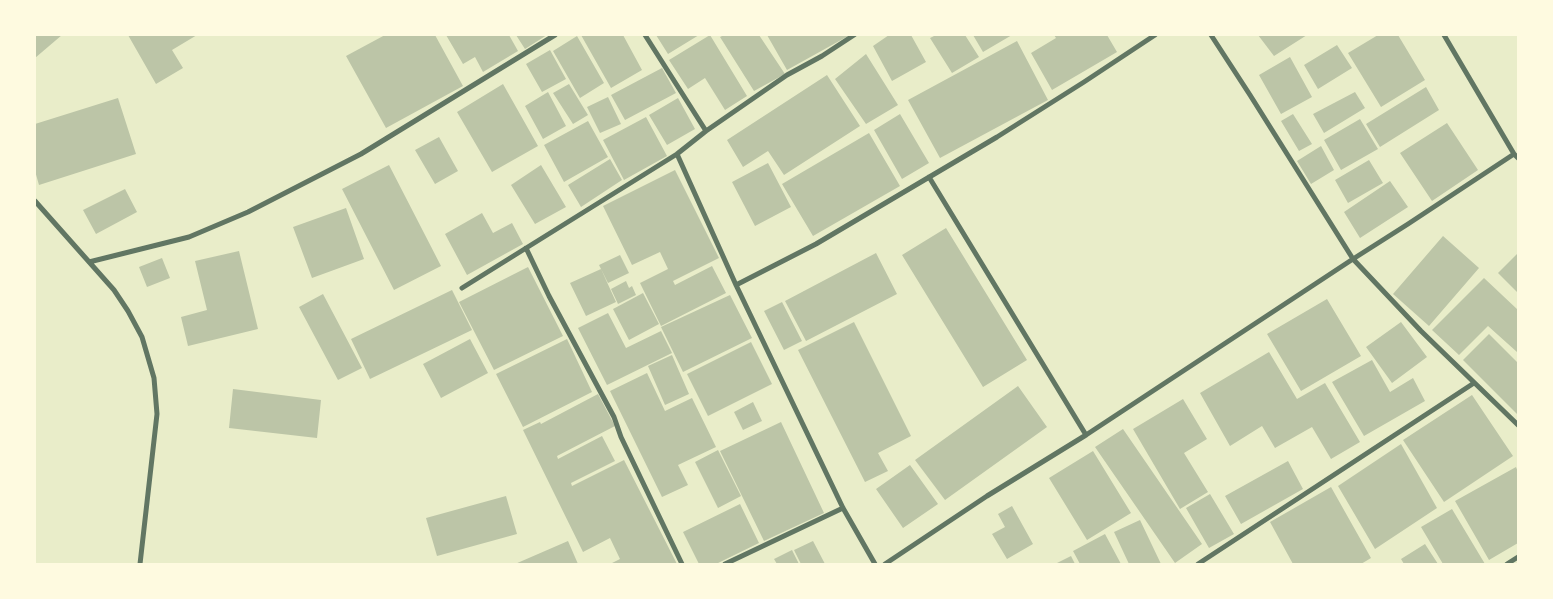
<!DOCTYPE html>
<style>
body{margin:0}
#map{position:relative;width:1553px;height:599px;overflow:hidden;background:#e9edc9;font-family:Inter,sans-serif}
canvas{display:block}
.frame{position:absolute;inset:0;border:36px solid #fefae0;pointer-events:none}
</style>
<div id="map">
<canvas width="1553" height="599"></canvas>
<div class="frame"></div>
</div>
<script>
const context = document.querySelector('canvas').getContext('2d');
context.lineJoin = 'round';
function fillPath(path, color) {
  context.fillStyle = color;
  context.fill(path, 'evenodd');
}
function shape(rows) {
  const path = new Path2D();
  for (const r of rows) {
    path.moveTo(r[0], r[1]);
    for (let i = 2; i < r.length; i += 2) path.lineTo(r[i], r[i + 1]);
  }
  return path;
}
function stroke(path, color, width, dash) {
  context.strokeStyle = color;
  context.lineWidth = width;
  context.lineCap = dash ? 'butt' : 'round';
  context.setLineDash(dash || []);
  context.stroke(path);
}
fillPath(shape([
 [35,35,62,35,35,58],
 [128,35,197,35,172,50,183,68,156,84],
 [385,35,435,35,463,86,386,128,346,56],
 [446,35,509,35,518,51,483,72,475,57,463,64],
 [516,35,547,35,525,49],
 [581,35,623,35,642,70,611,88],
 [656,35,699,35,668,54],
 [710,35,747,96,725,110,705,78,688,89,669,60],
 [724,35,759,35,785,74,754,91,720,37],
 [767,35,850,35,787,70],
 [889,35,911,35,926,62,892,81,873,46],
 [936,35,965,35,979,57,952,73,930,38],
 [973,35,1012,35,983,52],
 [1054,35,1107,35,1117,52,1052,90,1031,53,1056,38],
 [1258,35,1307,35,1274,56],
 [1378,35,1398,35,1425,80,1381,107,1348,53],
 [577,36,604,83,580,98,553,51],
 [1017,41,1048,100,940,158,908,100],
 [1337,45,1352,68,1318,89,1304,65],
 [550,50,566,79,542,92,526,64],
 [866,54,898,105,866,124,835,79],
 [1290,57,1312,97,1281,114,1259,75],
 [662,68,676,93,625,120,611,95],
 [827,75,860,126,784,175,768,151,743,167,727,140],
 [503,84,538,146,492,172,457,112],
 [569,84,588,115,573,124,553,93],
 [1426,87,1439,110,1380,147,1366,124],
 [548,92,566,126,543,139,525,106],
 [1355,92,1365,108,1324,133,1313,114],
 [608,97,621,124,600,133,587,107],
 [118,98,136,154,39,185,35,171,35,124],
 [678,98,695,129,667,145,649,115],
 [900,114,929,163,902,179,874,130],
 [1293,114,1312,144,1299,151,1281,121],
 [646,117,667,156,624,180,603,140],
 [1360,119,1378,149,1341,170,1324,140],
 [588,121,608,157,564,182,544,145],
 [1447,123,1478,170,1432,201,1400,153],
 [869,133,900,186,813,236,782,184],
 [439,137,458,171,435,184,415,150],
 [1321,146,1334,170,1311,184,1297,161],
 [610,159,622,180,581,207,568,185],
 [1369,160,1383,183,1348,203,1335,180],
 [768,163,791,207,755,226,732,182],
 [389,165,441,266,394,290,342,189],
 [541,165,566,207,535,224,511,185],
 [675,170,719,258,673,281,675,285,712,266,726,293,661,326,640,283,668,269,660,252,632,265,603,206],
 [1390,181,1408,207,1360,238,1344,212],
 [125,189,137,212,96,234,83,210],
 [346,208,364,259,312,278,293,227],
 [482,213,493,233,512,223,523,244,467,275,445,234],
 [946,228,1027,360,983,387,902,255],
 [1443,236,1479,268,1429,326,1393,294],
 [239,251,258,329,188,346,181,317,207,310,195,261],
 [876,253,897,294,806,341,785,301],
 [1518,253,1518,293,1498,273],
 [620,255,629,273,608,283,599,265],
 [162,258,170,278,147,287,139,267],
 [528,267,563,336,494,370,459,302],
 [601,269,616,302,586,316,570,283],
 [1484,278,1518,310,1517,352,1488,326,1459,355,1432,330],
 [626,281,629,288,632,286,636,295,618,304,611,289],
 [452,290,472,330,370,379,351,339],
 [643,293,659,324,629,340,613,309],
 [323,294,362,368,338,380,299,307],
 [730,295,752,338,683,372,661,327],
 [1327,299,1361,356,1301,391,1267,334],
 [782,302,802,341,784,350,764,311],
 [608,313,626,348,661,331,672,353,607,385,578,328],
 [854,322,911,436,878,453,888,471,865,482,798,350],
 [1401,322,1427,357,1392,383,1366,347],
 [1489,334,1517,362,1518,361,1518,415,1463,360],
 [470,339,488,373,441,398,423,364],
 [567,339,592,392,523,427,496,374],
 [751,342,772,384,708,416,687,374],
 [1269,352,1297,399,1325,383,1360,442,1331,459,1312,427,1275,448,1262,426,1230,446,1200,393],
 [672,355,689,394,665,405,648,366],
 [1372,360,1390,392,1413,378,1425,401,1364,436,1332,382],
 [647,373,665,411,692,398,716,447,678,465,688,485,662,497,610,391],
 [1018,386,1047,427,945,500,915,460],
 [233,389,321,400,317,438,229,428],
 [598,394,615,426,557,456,558,459,602,436,615,461,571,483,572,486,624,460,677,564,610,564,620,559,610,538,583,552,523,430,540,422,541,424],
 [1472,395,1513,456,1444,502,1403,440],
 [1183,399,1207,439,1184,453,1208,492,1180,509,1133,429],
 [753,402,762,421,743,430,734,412],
 [781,422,824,513,764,541,720,451],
 [1123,429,1202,544,1175,563,1095,447],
 [1401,444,1437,508,1375,549,1338,486],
 [718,450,741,496,718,508,695,462],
 [1093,451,1131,513,1087,540,1049,478],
 [1288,461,1303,489,1241,524,1225,496],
 [910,465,938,504,903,528,876,489],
 [1516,467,1518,472,1518,543,1489,560,1455,501],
 [1331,487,1371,558,1361,564,1293,564,1270,522],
 [1210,494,1234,534,1209,548,1186,508],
 [506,496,517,534,437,556,426,518],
 [740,504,759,543,716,564,699,564,683,532],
 [1012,506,1033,544,1007,559,992,534,1005,527,998,514],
 [1452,509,1485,564,1443,564,1421,527],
 [1140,520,1161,564,1129,564,1114,532],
 [1105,534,1121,564,1080,564,1073,551],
 [568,541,578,564,515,564],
 [813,541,825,564,801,564,794,550],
 [1425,544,1438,564,1404,564,1401,559],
 [792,550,799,564,777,564,774,559],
 [1071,556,1075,564,1055,564]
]), '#bcc5a7');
stroke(shape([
 [645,35,706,131],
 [1444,35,1514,154,1518,158],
 [677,154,736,285,843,508,875,564],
 [1514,154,1408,224,1353,259,1421,331,1518,425],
 [929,177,1086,435],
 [35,201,114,290,128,311,142,337,154,378,157,414,140,564],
 [526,248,549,296,614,417,621,437,682,564],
 [89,262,189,237,248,212,361,154,555,35],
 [736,285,816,244,997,137,1084,82,1155,35],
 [462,288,677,154,706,131,787,75,822,56,854,35],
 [725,564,843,508],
 [885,564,987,496,1086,435,1353,259,1250,95,1211,35],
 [1198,564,1474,383],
 [1507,564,1518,557]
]), '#617663', 5);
</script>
